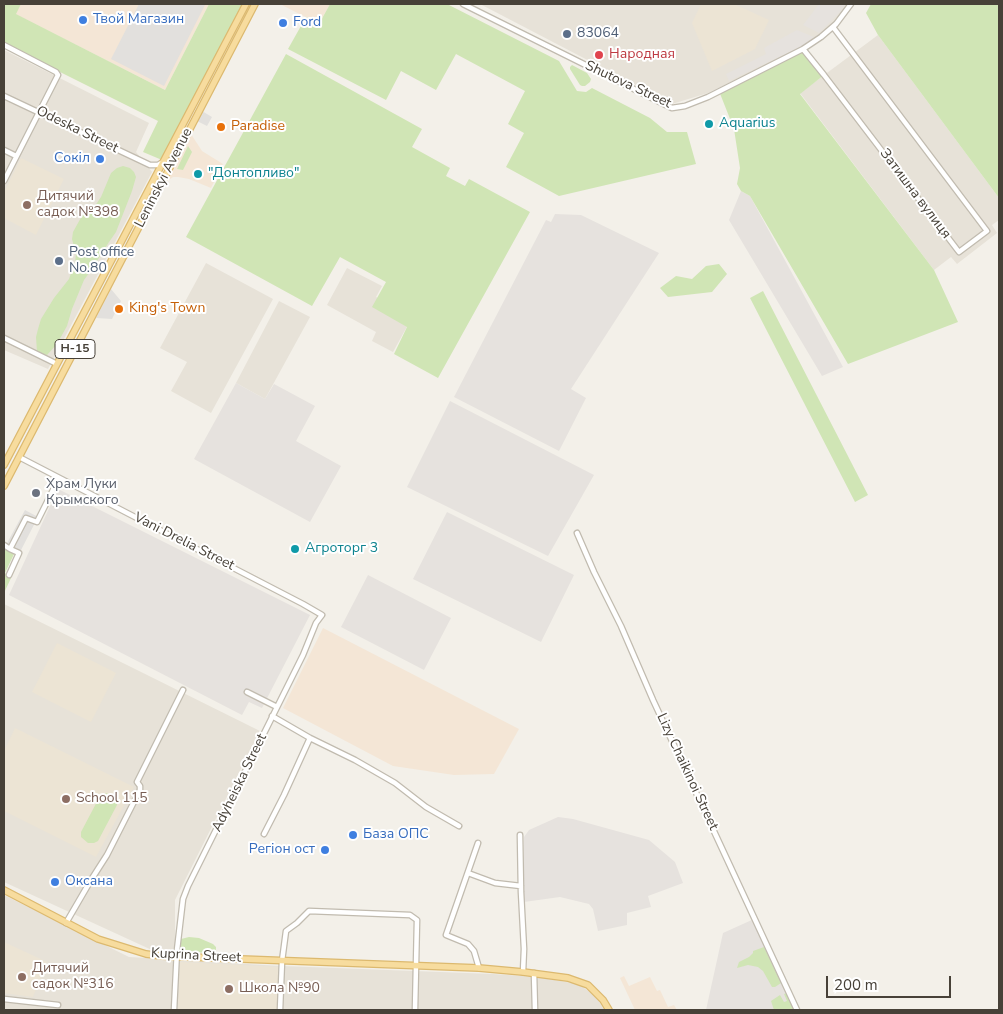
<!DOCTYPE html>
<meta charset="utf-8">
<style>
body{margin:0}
#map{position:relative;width:1003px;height:1014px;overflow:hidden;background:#f3f0e9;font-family:"Nunito Sans",sans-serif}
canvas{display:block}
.frame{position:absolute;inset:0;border:5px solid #474138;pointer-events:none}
.scale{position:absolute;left:826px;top:976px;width:125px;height:22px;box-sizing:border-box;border:2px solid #474138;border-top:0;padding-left:6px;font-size:15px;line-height:18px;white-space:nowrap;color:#474138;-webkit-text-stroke:4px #fff;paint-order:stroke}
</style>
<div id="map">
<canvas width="1003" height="1014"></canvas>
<div class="frame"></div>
<div class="scale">200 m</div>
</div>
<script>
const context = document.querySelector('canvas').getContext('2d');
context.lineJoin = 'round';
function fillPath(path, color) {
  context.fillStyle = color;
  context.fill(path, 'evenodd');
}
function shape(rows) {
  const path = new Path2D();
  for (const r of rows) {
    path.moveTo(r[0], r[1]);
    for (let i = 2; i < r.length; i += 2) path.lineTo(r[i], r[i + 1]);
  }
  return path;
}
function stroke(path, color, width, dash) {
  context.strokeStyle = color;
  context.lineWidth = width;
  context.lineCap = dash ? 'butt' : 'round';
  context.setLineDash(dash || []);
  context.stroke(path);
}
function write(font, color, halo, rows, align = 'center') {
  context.font = font + ' "Nunito Sans",sans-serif';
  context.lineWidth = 4;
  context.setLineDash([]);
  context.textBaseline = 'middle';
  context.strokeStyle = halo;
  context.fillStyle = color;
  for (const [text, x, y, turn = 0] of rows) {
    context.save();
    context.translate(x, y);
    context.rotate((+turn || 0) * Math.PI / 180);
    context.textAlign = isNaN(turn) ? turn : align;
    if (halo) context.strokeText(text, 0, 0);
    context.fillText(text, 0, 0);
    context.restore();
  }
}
fillPath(shape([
 [480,4,848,4,845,11,819,36,805,46,708,93,672,104],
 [878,35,999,198,999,220,992,225,997,233,957,264,951,257,934,270,800,93],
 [4,50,149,123,136,152,152,172,48,369,4,350],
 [206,263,273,299,211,413,171,391,187,362,160,348],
 [347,268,382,286,376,297,391,305,409,323,393,352,372,341,376,332,327,305],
 [279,301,310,317,265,399,236,383],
 [4,604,260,731,175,900,175,945,173,950,167,952,154,951,4,882],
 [4,895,129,957,281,966,280,1010,4,1010],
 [283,966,493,974,537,977,578,984,590,992,599,1001,604,1010,281,1010]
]), '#e7e2d8');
fillPath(shape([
 [21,4,209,4,165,90,15,14],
 [280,4,330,4,319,24],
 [191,134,202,151,223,164,211,188,189,179,178,177,173,177,166,182],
 [323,628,519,729,494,774,454,775,393,766,283,708],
 [624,976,629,986,650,977,657,991,660,990,668,1007,674,1005,677,1010,635,1010,620,978]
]), '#f4e6d6');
fillPath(shape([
 [819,4,846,4,843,9,819,33,803,25],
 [797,30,814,37,804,45,729,81,726,74,766,54,764,48],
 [741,191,750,196,843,367,822,376,729,220],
 [555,214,581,215,659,253,571,389,586,398,559,451,454,397,546,220,551,222],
 [236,383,265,399,274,384,315,406,296,441,341,466,310,522,194,459],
 [450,401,594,475,548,556,407,487],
 [58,489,310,615,262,708,249,702,242,715,9,595],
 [447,512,574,575,541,642,413,579],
 [368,575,451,618,424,670,341,627],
 [558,817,573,819,649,840,675,862,683,883,648,896,651,907,627,913,627,925,598,931,593,909,589,904,560,897,524,902,524,837,529,830],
 [754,919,795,1010,706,1010,723,933]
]), '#e6e2de');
fillPath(shape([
 [701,4,734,4,769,20,755,49,712,71,692,23],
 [21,158,64,179,36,235,4,218,4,192],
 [57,643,116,673,91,722,32,692],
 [15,728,134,787,96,857,4,811,4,751],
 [4,942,47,962,33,997,4,993],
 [180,962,280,967,278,1010,178,1010]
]), '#ece4d4');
fillPath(shape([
 [4,4,21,4,16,14,165,90,209,4,242,4,162,160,143,152,158,121,4,44],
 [330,4,447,4,559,61,577,91,586,92,592,88,650,118,667,132,687,132,696,164,559,196,506,167,524,133,508,124,525,91,456,54,436,90,401,71,386,100,288,49,306,17,319,24],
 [871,4,999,4,999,198,878,35,866,13],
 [803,49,824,75,800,94,934,270,958,322,848,364,750,196,741,191,737,184,740,168,734,129,719,91],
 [286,54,422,129,412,147,450,168,446,176,465,186,469,179,530,212,438,378,394,354,407,327,372,307,386,282,340,257,312,306,186,237],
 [572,65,587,73,591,79,590,82,585,86,582,86,580,85,570,69,570,67],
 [188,146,192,152,183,170,177,169],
 [123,166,130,168,134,172,136,177,132,191,116,232,109,242,92,269,84,280,72,309,67,326,57,344,47,355,43,354,37,352,36,337,38,329,41,319,54,298,69,279,75,262,76,254,72,239,73,232,83,214,90,210,97,203,101,197,111,173,117,168],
 [719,264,727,274,712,292,668,297,660,288,676,276,692,279,706,266],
 [763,291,868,495,855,502,750,298],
 [4,549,14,554,5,573,11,578,4,593],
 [106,793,114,797,117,801,117,805,98,841,94,843,88,843,81,837,81,832,100,796],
 [189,937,199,938,213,944,216,947,216,952,214,953,185,952,180,946,180,941,181,939],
 [764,947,781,983,775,987,772,987,763,971,758,967,748,965,737,968,739,962,749,957,753,953,753,951],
 [787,993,795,1010,774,1010,771,1001,780,995,784,1002,787,1001,784,994]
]), '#d0e5b5');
fillPath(shape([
 [139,4,203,4,205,5,164,86,111,59],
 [202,111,212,117,207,126,197,121],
 [111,289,121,301,112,319,96,318],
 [25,510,38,517,20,552,6,545]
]), '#e2e0dd');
const minor = shape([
 [463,4,672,108,685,106,708,97,803,49,821,37,836,24,851,4],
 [4,45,56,72,58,75,4,181],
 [803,49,824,75,959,252,987,231,833,27],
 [4,96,150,165,158,165,163,162],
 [4,150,16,156],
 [4,338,57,364],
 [19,457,303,604,322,615,316,623,303,655,188,886,183,899,177,950,174,1010],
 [577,533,594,572,621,626,653,700,797,1010],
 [4,545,10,549,26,518,37,522,59,478],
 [9,575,19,553,10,549],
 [247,692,277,707],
 [272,716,310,738,355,760,395,783,426,807,459,826],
 [264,834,284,795,310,738],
 [520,835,521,892,524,949,523,972],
 [478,843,446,935,468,944,474,951,479,968],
 [468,873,495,883,521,886],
 [66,923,91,880,107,855,140,790,140,786,137,782,183,690],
 [534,973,535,1010],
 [4,999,58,1005],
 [280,1010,282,961,286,931,297,923,309,911,410,915,417,920,415,1010]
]);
const major = shape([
 [4,465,246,4],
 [4,486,255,4],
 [4,890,98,939,146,954,162,956,479,968,523,972,568,978,588,985,603,1000,609,1010]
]);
stroke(minor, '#c1bbaf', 7);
stroke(major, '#dcb96f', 8);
stroke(minor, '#fff', 4.5);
stroke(major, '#f7dc9e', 5.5);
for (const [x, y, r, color] of [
 [83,20,5,"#3f7fe0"],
 [283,23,5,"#3f7fe0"],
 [567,34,5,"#5c6f8a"],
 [599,55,5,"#e0444e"],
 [709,124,5,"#0f9aa8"],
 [221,127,5,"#e8710a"],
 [100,159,5,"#3f7fe0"],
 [198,174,5,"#0f9aa8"],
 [27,205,5,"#8d6e63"],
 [59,261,5,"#5c6f8a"],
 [119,309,5,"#e8710a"],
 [36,493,5,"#6b7280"],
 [295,549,5,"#0f9aa8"],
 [66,799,5,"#8d6e63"],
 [353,835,5,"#3f7fe0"],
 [325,850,5,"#3f7fe0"],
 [55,882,5,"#3f7fe0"],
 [22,977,5,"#8d6e63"],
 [229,989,5,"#8d6e63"]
]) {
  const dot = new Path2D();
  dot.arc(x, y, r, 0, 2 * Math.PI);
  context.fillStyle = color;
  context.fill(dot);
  stroke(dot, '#fff', 2);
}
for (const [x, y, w] of [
 [75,349,40]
]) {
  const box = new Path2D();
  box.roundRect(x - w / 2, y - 9.5, w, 19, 4);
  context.fillStyle = '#fff';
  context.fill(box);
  stroke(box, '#474138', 1);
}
write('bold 12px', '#474138', null, [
 ["Н-15",75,349]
]);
write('14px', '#366cbe', '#fff', [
 ["Твой Магазин",93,20],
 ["Ford",293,23],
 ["Сокіл",90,159,"right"],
 ["База ОПС",363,835],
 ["Регіон ост",315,850,"right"],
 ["Оксана",65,882]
], 'left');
write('14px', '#4e5e75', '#fff', [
 ["83064",577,34],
 ["Post office",69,253],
 ["No.80",69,269]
], 'left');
write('14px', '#be3a42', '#fff', [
 ["Народная",609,55]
], 'left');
write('14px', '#474138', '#fff', [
 ["Shutova Street",628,85,25],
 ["Odeska Street",77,130,26],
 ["Leninskyi Avenue",164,178,-63],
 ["Затишна вулиця",915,194,53],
 ["Vani Drelia Street",184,542,27],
 ["Lizy Chaikinoi Street",687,772,65],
 ["Adyheiska Street",240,783,-64],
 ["Kuprina Street",196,956,3]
]);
write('14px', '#0d838f', '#fff', [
 ["Aquarius",719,124],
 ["\"Донтопливо\"",208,174],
 ["Агроторг 3",305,549]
], 'left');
write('14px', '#c56008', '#fff', [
 ["Paradise",231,127],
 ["King's Town",129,309]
], 'left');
write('14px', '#785e54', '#fff', [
 ["Дитячий",37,197],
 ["садок №398",37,213],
 ["School 115",76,799],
 ["Дитячий",32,969],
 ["садок №316",32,985],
 ["Школа №90",239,989]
], 'left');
write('14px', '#5b616d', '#fff', [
 ["Храм Луки",46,485],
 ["Крымского",46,501]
], 'left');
</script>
